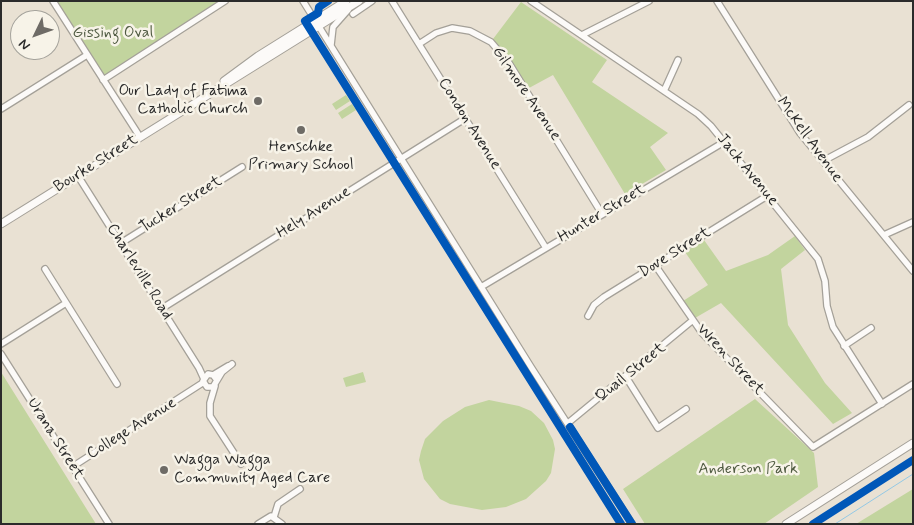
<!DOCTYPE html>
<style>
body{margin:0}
#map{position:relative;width:914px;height:525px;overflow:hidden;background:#e9e1d3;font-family:Mynerve,sans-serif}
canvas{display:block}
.frame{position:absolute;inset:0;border:2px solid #2b2b2b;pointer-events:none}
.north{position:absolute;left:10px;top:10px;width:50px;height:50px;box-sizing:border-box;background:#f7f3e8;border:1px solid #a5a39c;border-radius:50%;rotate:228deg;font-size:14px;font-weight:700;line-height:20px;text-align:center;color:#2b2b2b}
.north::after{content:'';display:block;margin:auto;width:18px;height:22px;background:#6e6b66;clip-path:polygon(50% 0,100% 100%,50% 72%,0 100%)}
</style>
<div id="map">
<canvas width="914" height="525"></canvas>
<div class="frame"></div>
<div class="north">N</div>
</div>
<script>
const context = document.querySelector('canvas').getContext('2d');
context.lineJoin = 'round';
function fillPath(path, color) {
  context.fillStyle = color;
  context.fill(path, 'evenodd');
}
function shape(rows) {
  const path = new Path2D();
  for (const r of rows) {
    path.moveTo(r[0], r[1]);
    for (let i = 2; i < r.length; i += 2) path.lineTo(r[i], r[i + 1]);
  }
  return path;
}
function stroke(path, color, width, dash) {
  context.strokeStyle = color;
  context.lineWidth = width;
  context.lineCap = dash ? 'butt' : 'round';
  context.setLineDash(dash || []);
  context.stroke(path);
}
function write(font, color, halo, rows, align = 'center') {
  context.font = font + ' Mynerve,sans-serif';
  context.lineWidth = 5;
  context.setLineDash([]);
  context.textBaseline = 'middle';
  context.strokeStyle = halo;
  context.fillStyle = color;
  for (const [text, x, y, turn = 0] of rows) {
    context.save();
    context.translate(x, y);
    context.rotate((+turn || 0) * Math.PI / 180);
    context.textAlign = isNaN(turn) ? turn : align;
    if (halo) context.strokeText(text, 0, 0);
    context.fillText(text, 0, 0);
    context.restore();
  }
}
fillPath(shape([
 [53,1,225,1,103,80],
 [521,2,607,60,592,82,668,133,650,147,666,170,625,194,553,75,529,88,493,39],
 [346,95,350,101,336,110,332,104],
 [352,104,356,110,342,119,338,113],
 [795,236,805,250,781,269,788,325,825,383,852,413,833,424,721,303,695,318,683,301,708,285,685,252,704,240,726,271,768,255],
 [1,372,96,524,1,524],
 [363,372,366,382,346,387,343,378],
 [755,399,814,453,818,487,764,524,645,524,623,489],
 [489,400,519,406,531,411,544,423,553,440,555,449,551,473,546,481,526,499,506,507,482,510,450,504,440,499,424,479,419,460,421,451,425,439,443,421,465,407],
 [913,489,913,524,856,524]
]), '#c2d49e');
stroke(shape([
 [835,524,913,474]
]), '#94c8e4', 1);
const minor = shape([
 [53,1,140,137],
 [303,1,531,367,632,524],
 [392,1,546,248],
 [531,1,698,114,711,126,818,259,825,281,827,306,833,327,882,404],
 [717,1,800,133,913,271],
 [353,14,372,1],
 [582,35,649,1],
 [419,44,436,33,452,28,470,31,491,42,509,63,602,214],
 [331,45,333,27,348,10],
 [103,80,225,1],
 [664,91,678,60],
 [1,109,87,55],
 [823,161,868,137,909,105],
 [78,176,199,368,204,379],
 [884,235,913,222],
 [121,243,242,167],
 [655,265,702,333,813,447,913,384],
 [45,269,117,384],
 [481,287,724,142],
 [161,309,466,118],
 [588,316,594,305,604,297,767,196],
 [1,344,66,303],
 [844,346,871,328],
 [1,354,109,524],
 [213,375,228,366],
 [626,377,658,428,686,409],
 [217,380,213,375,208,374,203,381,207,387,213,387,222,372,232,364],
 [215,386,210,403,210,416,241,464],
 [568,423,693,320],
 [72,467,204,382],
 [274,517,278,504,300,489],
 [258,524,271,516,282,524]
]);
const major = shape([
 [224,81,258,56,346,1],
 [1,224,359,1],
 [786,524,913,443]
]);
stroke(minor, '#a4a098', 8);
stroke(major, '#a4a098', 9);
stroke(minor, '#fcfaf8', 5.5);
stroke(major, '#fcfaf8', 7);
stroke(shape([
 [328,1,319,7,318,13,305,21,621,524],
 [570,427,632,524],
 [813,524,913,460]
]), '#0057b8', 8);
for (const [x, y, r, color] of [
 [258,101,5,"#6e6b66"],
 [301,130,5,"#6e6b66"],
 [164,470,5,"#6e6b66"]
]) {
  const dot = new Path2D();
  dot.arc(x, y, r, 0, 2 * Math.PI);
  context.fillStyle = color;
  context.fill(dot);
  stroke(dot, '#f7f3e8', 2);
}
write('16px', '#4f5a41', '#f7f3e8', [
 ["Gissing Oval",113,34],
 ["Anderson Park",748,470]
]);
write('16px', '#2b2b2b', '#f7f3e8', [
 ["Our Lady of Fatima",248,92],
 ["Catholic Church",248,110],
 ["Henschke",301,148,"center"],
 ["Primary School",301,166,"center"],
 ["Wagga Wagga",174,461,"left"],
 ["Community Aged Care",174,479,"left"]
], 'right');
write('16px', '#2b2b2b', '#f7f3e8', [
 ["Gilmore Avenue",526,94,56],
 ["Condon Avenue",469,124,58],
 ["McKell Avenue",809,140,54],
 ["Bourke Street",96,164,-32],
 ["Jack Avenue",747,170,51],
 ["Tucker Street",181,205,-32],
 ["Hely Avenue",314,213,-32],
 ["Hunter Street",602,214,-31],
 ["Dove Street",675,253,-32],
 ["Charleville Road",139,272,58],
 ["Wren Street",730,360,47],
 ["Quail Street",631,373,-39],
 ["College Avenue",132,429,-32],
 ["Urana Street",55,439,58]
]);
</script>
